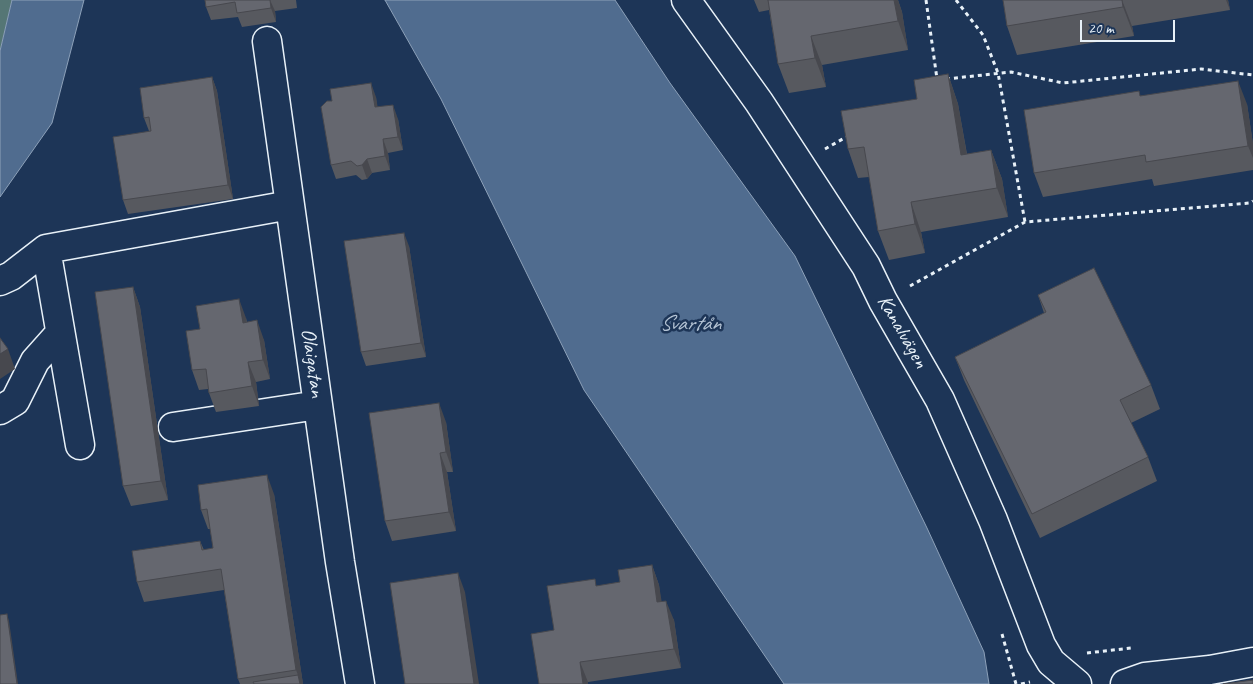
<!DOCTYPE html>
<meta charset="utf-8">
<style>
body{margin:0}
#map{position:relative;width:1253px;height:684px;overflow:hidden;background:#1d3557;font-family:Caveat,sans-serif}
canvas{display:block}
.scale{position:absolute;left:1080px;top:20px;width:95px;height:22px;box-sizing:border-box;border:2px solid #e8f1f8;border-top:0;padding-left:6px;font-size:15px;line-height:18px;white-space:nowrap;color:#e8f1f8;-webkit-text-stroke:4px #1d3557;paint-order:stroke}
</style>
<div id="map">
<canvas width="1253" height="684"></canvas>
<div class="scale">20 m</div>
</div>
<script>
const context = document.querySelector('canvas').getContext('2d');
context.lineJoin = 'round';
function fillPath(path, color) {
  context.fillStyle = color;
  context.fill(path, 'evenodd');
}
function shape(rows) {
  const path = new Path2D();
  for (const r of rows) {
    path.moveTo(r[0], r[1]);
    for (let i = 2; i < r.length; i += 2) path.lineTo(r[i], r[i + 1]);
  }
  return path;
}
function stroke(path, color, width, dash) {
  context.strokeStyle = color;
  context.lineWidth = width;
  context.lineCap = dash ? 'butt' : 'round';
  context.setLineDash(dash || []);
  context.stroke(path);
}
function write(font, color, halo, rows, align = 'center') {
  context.font = font + ' Caveat,sans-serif';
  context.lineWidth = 5;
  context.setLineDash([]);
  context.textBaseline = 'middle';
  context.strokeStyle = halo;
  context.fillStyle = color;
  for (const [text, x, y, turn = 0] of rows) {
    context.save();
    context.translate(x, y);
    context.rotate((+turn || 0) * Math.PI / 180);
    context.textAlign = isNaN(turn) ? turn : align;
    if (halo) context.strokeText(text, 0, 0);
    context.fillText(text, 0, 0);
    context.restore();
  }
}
fillPath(shape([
 [0,0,12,0,0,51]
]), '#557675');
const water = shape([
 [12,0,84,0,52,123,0,197,0,51,12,0],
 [385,0,615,0,670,83,795,256,927,528,984,652,989,684,784,684,584,390,441,99,385,0]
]);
fillPath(water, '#506c8f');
stroke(water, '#8da1b9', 1);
const minor = shape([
 [686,0,759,102,866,266,883,301,940,400,993,520,1041,645,1051,662,1077,684],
 [267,41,340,562,360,684],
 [46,249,80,445],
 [0,281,11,276,46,249,290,205],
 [0,410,15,401,35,361,60,333],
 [173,427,318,405],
 [1125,684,1145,677,1210,670,1253,662]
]);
stroke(minor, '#e8f1f8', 31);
stroke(shape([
 [926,0,937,79],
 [956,0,983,35,998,73,1025,222],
 [946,79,1011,72,1063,83,1201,69,1253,75],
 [825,149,848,136],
 [910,286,1025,222,1250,203,1253,201],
 [1002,634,1016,684],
 [1087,653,1131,648],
 [1021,684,1030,682]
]), '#e8f1f8', 3, [4, 4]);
stroke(minor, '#1d3557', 28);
fillPath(shape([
 [205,0,296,0,297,8,275,11,276,22,242,27,238,17,211,20,206,7],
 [754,0,898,0,902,12,908,50,822,65,826,87,789,93,778,64,769,10,759,12],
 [1003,0,1228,0,1230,10,1132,26,1134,36,1017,55,1007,26],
 [948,74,958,104,967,154,991,150,1002,179,1008,217,921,232,925,253,889,260,878,231,869,177,858,178,848,149,917,99],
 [212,77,217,91,233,199,128,214,123,200,149,131,144,118],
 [1141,96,1247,104,1253,144,1253,170,1154,186,1152,179,1043,197,1034,173],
 [376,97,377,107,398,119,403,150,388,153,390,170,372,173,367,179,362,180,356,175,336,179,331,165],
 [409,246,426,357,366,366,361,352],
 [133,287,140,307,168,500,131,506,123,486],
 [1038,295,1151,385,1160,409,1131,423,1148,457,1157,481,1040,538,964,380,955,357,1044,313],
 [246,318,247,322,264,340,270,379,256,382,259,406,216,412,209,393,208,389,199,390,192,370,200,329],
 [446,422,453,472,447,472,456,531,392,541,385,521],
 [274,494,303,684,240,684,238,679,224,590,144,602,137,582,200,541,204,550,213,548,210,529,208,529,201,510],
 [652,565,659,585,661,602,674,620,681,668,588,682,588,684,539,684,554,630,597,586,620,582]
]), '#57595f');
fillPath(shape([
 [270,0,275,11,276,22,271,8],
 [894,0,898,0,902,12,908,50,898,21],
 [1122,0,1132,26,1134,36,1123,7],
 [1226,0,1228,0,1230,10],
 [811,36,822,65,826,87,815,58],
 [948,74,958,104,972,184,961,155],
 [212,77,217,91,233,199,228,185],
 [1238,81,1247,104,1253,144,1253,158,1248,146],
 [371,83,376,97,380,121,375,107],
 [393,105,398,119,403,150,398,137],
 [383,139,388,153,390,170,385,156],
 [991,150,1002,179,1008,217,997,188],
 [367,159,372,173,367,179,362,165],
 [911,202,921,232,925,253,915,224],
 [404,233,409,246,426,357,421,343],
 [133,287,140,307,168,500,161,481],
 [239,299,246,318,250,342,243,323],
 [257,320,264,340,270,379,263,360],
 [8,349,15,369,0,379,0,354],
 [248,362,256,382,259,406,252,386],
 [439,403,446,422,453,472,446,452],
 [440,453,447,472,456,531,449,512],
 [267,475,274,494,303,684,300,684,298,675,296,670],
 [652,565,659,585,665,622,657,602],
 [458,573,465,592,479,684,474,684],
 [666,601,674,620,681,668,674,649],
 [7,614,9,621,18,684,17,684],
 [580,662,588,682,588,684,583,684]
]), '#47484e');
const building = shape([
 [205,0,270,0,271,8,237,13,235,2,206,7,205,0],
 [768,0,894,0,898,21,811,36,815,58,778,64,768,0],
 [1003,0,1122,0,1123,7,1007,26,1003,0],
 [948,74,961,155,991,150,997,188,911,202,915,224,878,231,864,147,848,149,841,111,917,99,914,80,948,74],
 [212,77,228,185,123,200,113,137,151,131,149,117,144,118,140,88,212,77],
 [1238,81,1248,146,1146,162,1145,155,1034,173,1024,110,1139,91,1140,96,1238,81],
 [371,83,375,107,393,105,398,137,383,139,385,156,367,159,362,165,357,166,351,161,331,165,321,107,327,101,332,101,330,89,371,83],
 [404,233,421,343,361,352,344,241,404,233],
 [1094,268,1151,385,1120,400,1148,457,1032,514,955,357,1046,312,1038,295,1094,268],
 [133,287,161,481,123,486,95,292,133,287],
 [239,299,243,323,257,320,263,360,248,362,252,386,209,393,206,369,192,370,186,331,200,329,196,306,239,299],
 [0,338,8,349,0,354,0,338],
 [439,403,446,452,440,453,449,512,385,521,369,413,439,403],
 [267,475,296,670,238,679,221,569,137,582,132,551,200,541,202,550,213,548,207,509,201,510,198,485,267,475],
 [652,565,657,602,666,601,674,649,580,662,583,684,539,684,531,634,554,630,547,586,595,579,596,586,620,582,618,570,652,565],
 [458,573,474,684,405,684,390,583,458,573],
 [7,614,17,684,0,684,0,615,7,614],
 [298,675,300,684,254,684,253,682,298,675],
 [1253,680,1253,684,1223,684,1253,680]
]);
fillPath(building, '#65676f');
stroke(building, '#47484e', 1);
write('21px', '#e8f1f8', '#1d3557', [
 ["Kanalvägen",902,332,60],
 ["Olaigatan",312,363,82]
]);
write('italic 22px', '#b3c2d3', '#1d3557', [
 ["Svartån",690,324]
]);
</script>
